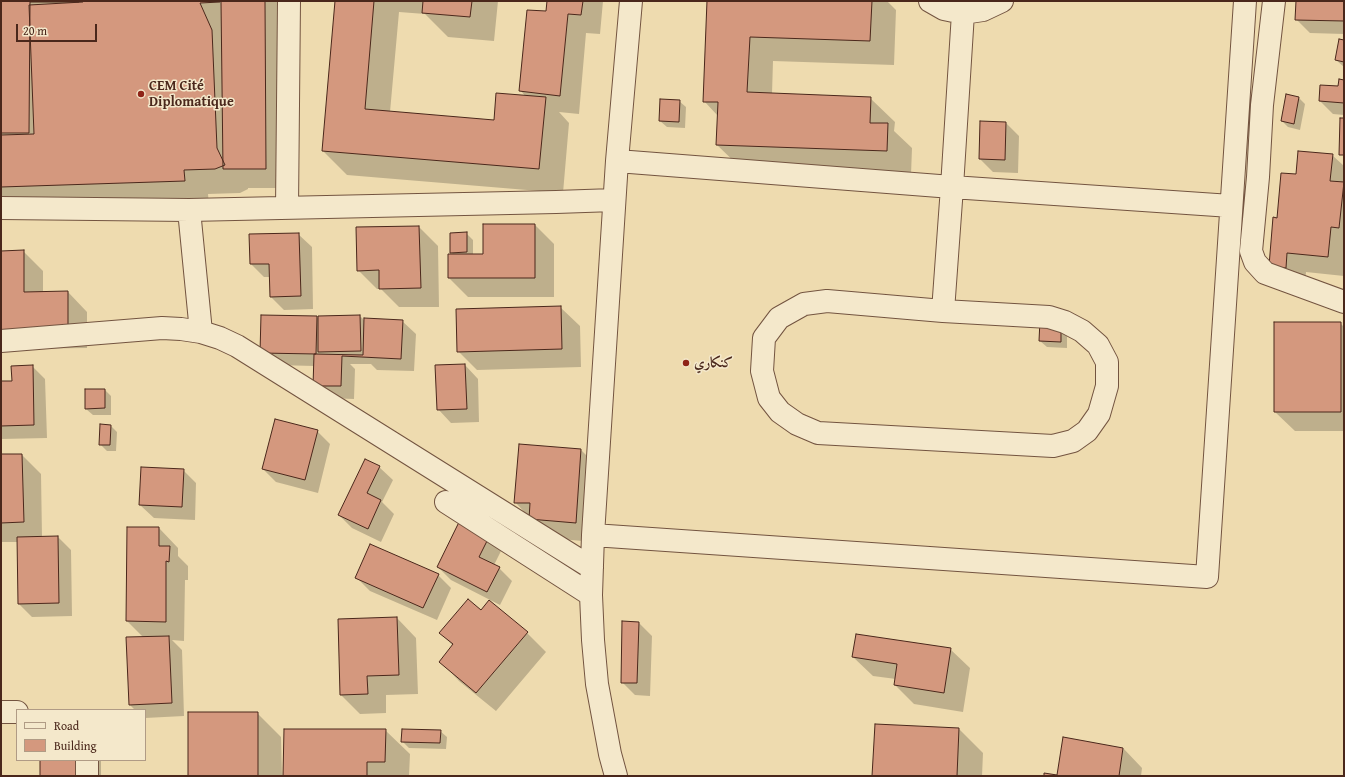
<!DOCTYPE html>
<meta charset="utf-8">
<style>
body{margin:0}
#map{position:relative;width:1345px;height:777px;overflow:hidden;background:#eedbaf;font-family:"Gentium Book Plus",serif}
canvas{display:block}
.frame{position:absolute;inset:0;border:2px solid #4a271b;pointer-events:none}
.legend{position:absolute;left:16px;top:709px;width:130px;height:52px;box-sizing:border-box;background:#f4e8cb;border:1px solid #b09b85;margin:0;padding:5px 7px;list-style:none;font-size:12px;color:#4a271b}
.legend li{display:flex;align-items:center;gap:8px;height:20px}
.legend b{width:20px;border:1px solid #b09b85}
.scale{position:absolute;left:16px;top:24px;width:81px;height:18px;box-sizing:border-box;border:2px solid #4a271b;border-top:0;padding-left:5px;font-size:12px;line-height:14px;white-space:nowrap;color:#4a271b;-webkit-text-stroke:3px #f4e8cb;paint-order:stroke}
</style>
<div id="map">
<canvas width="1345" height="777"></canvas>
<div class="frame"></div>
<ul class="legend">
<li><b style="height:5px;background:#f4e8cb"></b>Road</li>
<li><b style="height:11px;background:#d4987e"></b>Building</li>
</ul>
<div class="scale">20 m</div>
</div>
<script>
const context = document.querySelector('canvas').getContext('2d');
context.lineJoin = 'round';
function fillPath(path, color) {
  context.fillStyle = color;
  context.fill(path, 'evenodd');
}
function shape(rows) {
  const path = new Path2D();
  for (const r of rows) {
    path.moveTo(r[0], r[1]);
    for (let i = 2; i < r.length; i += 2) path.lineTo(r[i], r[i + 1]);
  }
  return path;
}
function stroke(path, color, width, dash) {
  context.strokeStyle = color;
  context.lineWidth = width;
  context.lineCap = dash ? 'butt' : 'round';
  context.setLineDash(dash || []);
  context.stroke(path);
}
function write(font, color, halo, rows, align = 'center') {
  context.font = font + ' "Gentium Book Plus",Amiri,serif';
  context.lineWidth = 3;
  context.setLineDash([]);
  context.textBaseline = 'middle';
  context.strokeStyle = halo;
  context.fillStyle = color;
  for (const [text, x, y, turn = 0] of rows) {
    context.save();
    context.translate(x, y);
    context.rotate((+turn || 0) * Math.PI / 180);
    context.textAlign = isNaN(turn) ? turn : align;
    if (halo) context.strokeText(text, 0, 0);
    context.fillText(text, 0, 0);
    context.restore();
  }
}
fillPath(shape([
 [1,1,278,1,285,188,248,188,248,189,240,193,208,194,209,205,1,199],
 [336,1,498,1,494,41,448,37,425,14,399,12,390,112,495,121,526,97,521,91,546,12,548,1,603,1,600,34,586,33,579,114,559,112,569,123,563,193,347,175,323,151],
 [708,1,887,1,896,10,894,65,773,61,772,94,870,98,895,122,894,131,912,148,911,175,742,169,717,145,718,116,704,101],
 [1297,1,1344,1,1344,34,1310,33,1296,19],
 [1344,41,1344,67,1336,60],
 [1344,81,1344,115,1333,114,1320,101,1339,87],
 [1299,98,1305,104,1300,130,1288,127,1282,121],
 [679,101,686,107,685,128,667,127,660,121],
 [1006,123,1019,136,1018,173,993,172,980,159],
 [1332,155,1344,166,1344,276,1306,272,1305,286,1270,266,1278,219],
 [535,225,554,244,554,297,468,297,449,278,454,255,451,252,466,233,473,240,473,255,484,255],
 [419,227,438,246,439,307,399,307,381,289,377,289,358,270,357,228],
 [298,234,312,247,313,309,284,310,270,296,270,277,264,277,251,264],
 [23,251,43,271,43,293,68,292,87,312,87,348,1,349,1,252],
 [560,307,580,326,581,367,477,370,458,351],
 [360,316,365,321,402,321,416,334,414,371,377,370,371,364,350,364,355,369,354,399,327,398,314,385,315,366,275,365,261,352,316,317,319,319],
 [1340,323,1344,327,1344,431,1295,431,1275,412],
 [1067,329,1067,348,1047,347,1040,341],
 [465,365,478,379,479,422,451,423,438,409,436,366],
 [32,366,45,379,47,438,1,439,1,382,13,382],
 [105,390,111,396,111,415,93,415,86,409],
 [111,426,117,432,116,451,107,451,100,444],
 [317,431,330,444,318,493,276,482,263,469],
 [520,445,581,450,600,469,594,542,549,538,515,502],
 [1,455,22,455,41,474,42,537,58,537,71,550,72,616,32,617,19,604,18,542,1,542],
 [379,467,393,480,382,502,394,514,381,542,352,528,339,515],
 [183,470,196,483,195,520,154,518,140,505],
 [462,519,503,547,494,565,499,568,512,581,500,605,451,580,438,567],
 [159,528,178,548,178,556,188,566,188,580,185,580,184,641,172,640,182,650,184,716,145,718,145,710,135,710,130,705,144,638,127,621],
 [438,575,451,588,437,620,370,591,357,578],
 [490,602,527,633,546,652,496,711,459,681,440,661,453,646,441,633,482,611],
 [397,618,416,638,418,694,386,695,386,713,360,714,341,695],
 [639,623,652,636,650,696,635,695,622,682],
 [950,649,970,668,963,712,914,704,895,685,896,679,873,676,853,657],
 [257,713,281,737,282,776,189,776],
 [959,729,983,753,982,776,873,776],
 [385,730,410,754,409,776,284,776],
 [440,731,447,737,446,749,409,748,402,741],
 [1123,748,1142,768,1141,776,1058,776],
 [41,760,101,760,101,776,41,776]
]), '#0003');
const building = shape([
 [1,1,79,1,79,2,30,2,29,133,1,133,1,1],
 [83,1,220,1,220,2,200,3,212,30,217,148,225,165,215,169,184,170,185,181,1,187,1,135,34,134,29,5,83,2,83,1],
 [221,1,265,1,266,169,223,169,221,1],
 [335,1,374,1,365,109,494,120,496,93,546,97,539,169,322,151,335,1],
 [423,1,472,1,470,17,422,13,423,1],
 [547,1,583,1,581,15,568,14,560,96,519,91,527,10,546,11,547,1],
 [707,1,872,1,870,41,750,37,747,92,871,97,870,123,888,123,887,151,716,145,718,102,703,102,707,1],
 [1296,1,1344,1,1344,21,1295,20,1296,1],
 [1339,39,1344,40,1344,62,1335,60,1339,39],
 [1339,79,1344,80,1344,103,1319,101,1320,85,1338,86,1339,79],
 [1286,94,1299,97,1294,124,1281,121,1286,94],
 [660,99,680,100,679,122,659,121,660,99],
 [1340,118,1344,118,1344,155,1339,155,1340,118],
 [980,121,1006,122,1005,160,979,159,980,121],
 [1298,151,1333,154,1330,181,1344,182,1339,228,1331,227,1328,257,1287,253,1286,268,1269,266,1273,217,1277,218,1281,173,1296,174,1298,151],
 [483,224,535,224,535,278,448,278,448,254,483,254,483,224],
 [419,226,421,288,379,289,379,270,357,271,356,227,419,226],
 [467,232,467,252,450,253,450,233,467,232],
 [299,233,301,296,270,297,269,264,250,264,249,234,299,233],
 [24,250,24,292,68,291,68,329,1,330,1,251,24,250],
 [561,306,562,349,457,352,456,309,561,306],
 [261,315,317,316,316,354,260,353,261,315],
 [360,315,361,351,318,352,318,316,360,315],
 [364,318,403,320,401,359,342,356,341,386,313,386,314,354,363,355,364,318],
 [1040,320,1061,321,1061,342,1039,341,1040,320],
 [1274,322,1341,322,1341,412,1274,412,1274,322],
 [465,364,467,409,437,410,435,365,465,364],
 [33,365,34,425,1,426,1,381,12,381,11,366,33,365],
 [85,389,105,389,105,408,85,409,85,389],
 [275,419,318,430,305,480,262,469,275,419],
 [100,424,111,425,110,445,99,445,100,424],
 [519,444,581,449,576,523,529,519,530,503,514,503,519,444],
 [1,454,22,454,24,522,1,523,1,454],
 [365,459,380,466,367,493,381,500,368,529,338,515,365,459],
 [141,467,184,469,182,507,139,505,141,467],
 [461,518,491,533,479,557,500,567,487,592,437,567,461,518],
 [127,527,159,527,159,546,170,546,169,562,166,561,166,622,126,621,127,527],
 [58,536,59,603,18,604,17,537,58,536],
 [370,544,439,574,423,608,355,578,370,544],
 [468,599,481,610,489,600,528,632,476,693,439,662,453,644,439,633,468,599],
 [397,617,399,675,367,676,368,694,340,695,338,619,397,617],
 [622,621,639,622,637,683,621,683,622,621],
 [856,634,951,648,944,693,894,685,897,664,852,657,856,634],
 [169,636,172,703,129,705,126,637,169,636],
 [188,712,258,712,258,776,188,776,188,712],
 [875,724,959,728,957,776,872,776,875,724],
 [284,729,386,729,385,762,367,762,367,776,283,776,284,729],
 [402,729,441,730,440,743,401,742,402,729],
 [1063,737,1123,748,1119,776,1044,776,1044,773,1057,775,1063,737],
 [40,760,83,760,83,776,40,776,40,760]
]);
fillPath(building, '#d4987e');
stroke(building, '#4a271b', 1);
const minor = shape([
 [930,1,944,9,963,13,983,10,1002,1],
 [1274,1,1262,105,1258,177,1251,251,1255,262,1265,273,1344,302],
 [617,161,952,187,1231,206],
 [1,208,189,210,556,202,614,200],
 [287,208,289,1],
 [189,210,201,332],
 [827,301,943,311,1049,317,1065,322,1082,331,1098,345,1107,362,1107,386,1099,414,1087,431,1073,441,1053,446,818,433,797,424,780,412,769,398,762,371,764,338,779,318,804,304,827,301],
 [943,311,952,187,963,13],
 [1,341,162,328,181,329,201,332,220,338,237,346,592,568],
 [446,502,591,595],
 [593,535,1207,577,1245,1],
 [1,712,17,712],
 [87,776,87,760],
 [616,776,610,754,597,684,593,640,591,595,593,535,617,161,631,1]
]);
stroke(minor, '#735440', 24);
stroke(minor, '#f4e8cb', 22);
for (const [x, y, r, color] of [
 [141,94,4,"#8f2418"],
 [686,363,4,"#8f2418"]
]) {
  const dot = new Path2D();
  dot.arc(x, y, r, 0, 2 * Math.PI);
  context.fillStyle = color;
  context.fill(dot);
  stroke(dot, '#f4e8cb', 1.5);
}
write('bold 14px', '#4a271b', '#f4e8cb', [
 ["CEM Cité",149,86],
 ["Diplomatique",149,102],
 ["كنكاري",694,363]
], 'left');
</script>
